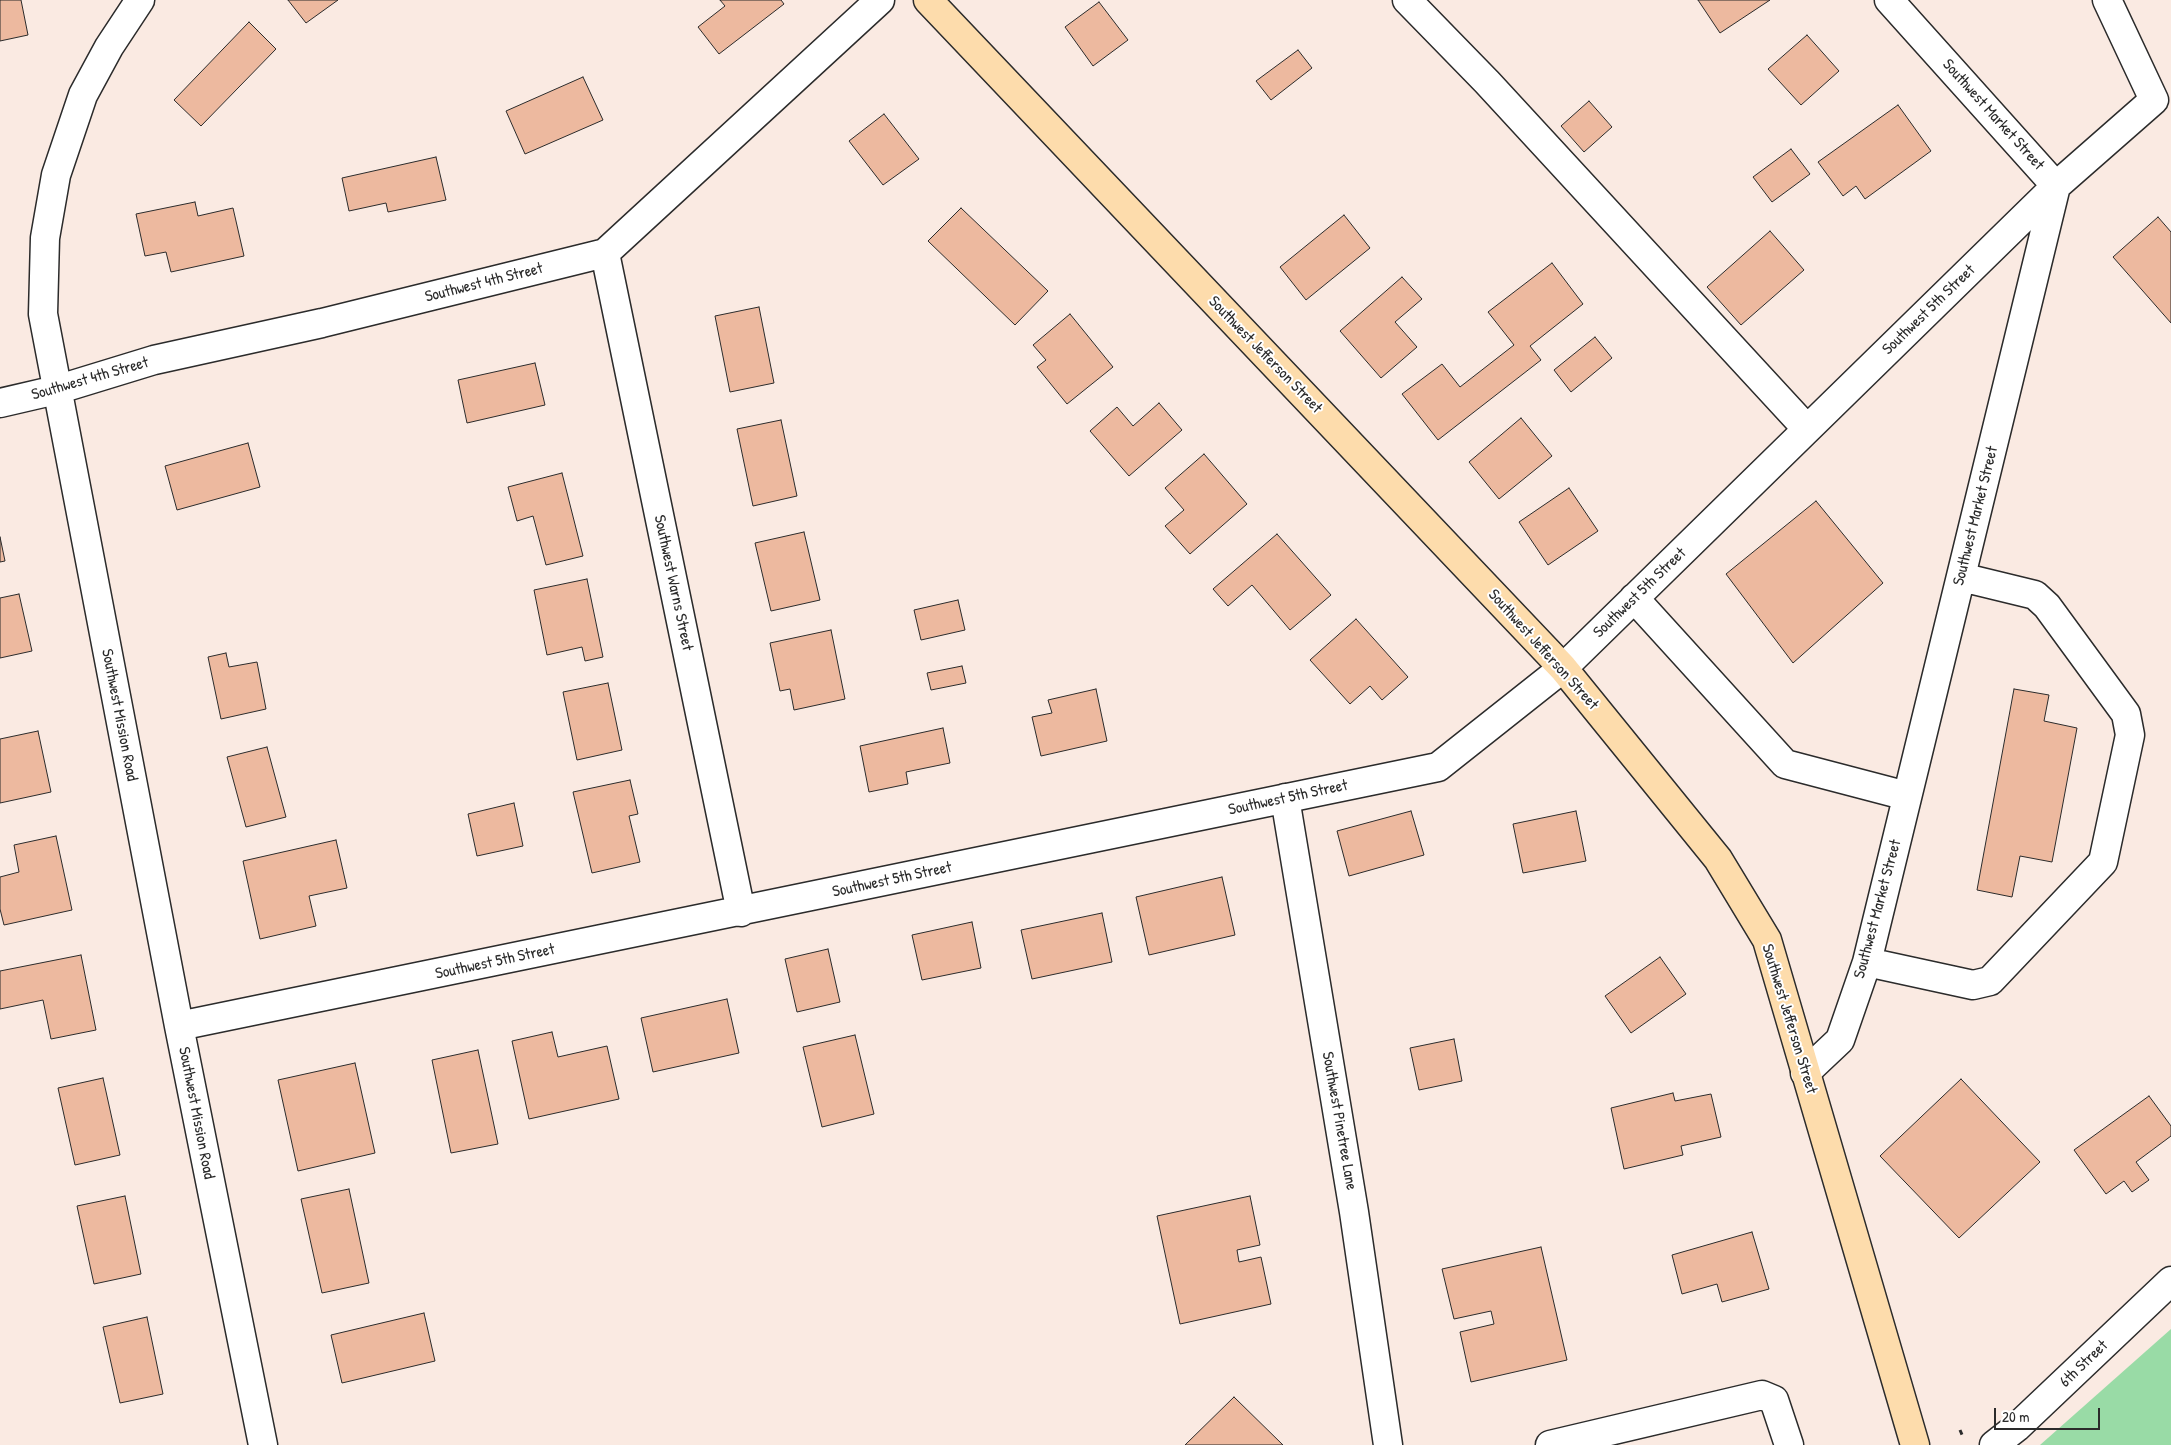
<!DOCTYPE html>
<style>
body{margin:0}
#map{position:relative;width:2171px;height:1445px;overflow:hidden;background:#faeae2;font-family:"Patrick Hand",sans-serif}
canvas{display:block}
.scale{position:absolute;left:1994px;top:1408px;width:106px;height:22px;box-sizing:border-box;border:2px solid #2b2b2b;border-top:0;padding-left:6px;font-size:15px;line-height:18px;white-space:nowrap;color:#2b2b2b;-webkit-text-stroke:4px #fff;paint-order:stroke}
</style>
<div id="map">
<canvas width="2171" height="1445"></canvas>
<div class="scale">20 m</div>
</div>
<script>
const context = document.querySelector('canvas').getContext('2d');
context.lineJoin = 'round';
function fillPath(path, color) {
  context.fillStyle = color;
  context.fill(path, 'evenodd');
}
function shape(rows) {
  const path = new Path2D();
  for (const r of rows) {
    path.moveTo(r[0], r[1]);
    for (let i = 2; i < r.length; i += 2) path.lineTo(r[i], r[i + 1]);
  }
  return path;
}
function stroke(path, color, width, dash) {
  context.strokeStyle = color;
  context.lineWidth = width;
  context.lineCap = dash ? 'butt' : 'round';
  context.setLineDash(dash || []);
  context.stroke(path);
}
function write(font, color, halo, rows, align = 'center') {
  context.font = font + ' "Patrick Hand",sans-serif';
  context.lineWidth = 4;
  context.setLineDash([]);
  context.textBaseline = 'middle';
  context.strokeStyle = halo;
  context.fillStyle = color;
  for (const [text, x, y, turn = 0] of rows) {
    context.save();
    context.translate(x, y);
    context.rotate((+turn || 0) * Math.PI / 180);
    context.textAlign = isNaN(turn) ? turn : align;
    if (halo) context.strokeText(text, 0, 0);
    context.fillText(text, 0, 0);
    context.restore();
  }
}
fillPath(shape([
 [2171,1329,2171,1445,2040,1445]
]), '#99dba6');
const building = shape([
 [0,0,21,0,28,35,0,41,0,0],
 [288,0,338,0,306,23,288,0],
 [720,0,781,0,784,4,719,54,698,27,725,6,720,0],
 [1698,0,1770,0,1720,33,1698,0],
 [1099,2,1128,40,1093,66,1065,27,1099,2],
 [249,22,276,49,201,126,174,100,249,22],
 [1807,35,1839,71,1801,105,1768,69,1807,35],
 [1298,50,1312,68,1271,100,1256,81,1298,50],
 [583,77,603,120,525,154,506,111,583,77],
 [1589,101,1612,127,1584,152,1561,126,1589,101],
 [1898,105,1931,151,1865,199,1856,186,1843,196,1818,162,1898,105],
 [884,114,919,159,883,185,849,141,884,114],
 [1791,149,1810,174,1772,202,1753,177,1791,149],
 [436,157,446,200,388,212,386,203,349,211,342,178,436,157],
 [195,202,198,216,233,208,244,256,171,272,166,252,145,256,136,214,195,202],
 [961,208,1048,291,1015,325,928,241,961,208],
 [1344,215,1370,248,1306,300,1280,267,1344,215],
 [2158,217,2171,232,2171,323,2113,257,2158,217],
 [1770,231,1804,270,1741,325,1707,287,1770,231],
 [1552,263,1583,304,1530,346,1541,360,1438,440,1402,394,1442,364,1460,387,1514,345,1488,312,1552,263],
 [1402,277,1422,299,1395,322,1417,347,1381,378,1340,331,1402,277],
 [759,307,774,383,730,392,715,316,759,307],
 [1070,314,1113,367,1067,404,1037,367,1046,360,1033,345,1070,314],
 [1595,337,1612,358,1571,392,1554,370,1595,337],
 [535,363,545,405,467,423,458,380,535,363],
 [1159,403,1182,430,1129,476,1090,431,1117,407,1133,426,1159,403],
 [1521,418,1552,456,1499,499,1469,462,1521,418],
 [781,420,797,496,753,506,737,429,781,420],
 [248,443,260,487,177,510,165,466,248,443],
 [1204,454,1247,504,1190,554,1165,526,1184,510,1165,488,1204,454],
 [562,473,583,556,546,565,533,516,517,521,508,487,562,473],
 [1569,488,1598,531,1548,565,1519,522,1569,488],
 [1816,501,1883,583,1793,663,1726,574,1816,501],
 [804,532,820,600,771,611,755,543,804,532],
 [1277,534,1331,595,1290,630,1252,585,1228,606,1213,589,1277,534],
 [0,537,5,561,0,562,0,537],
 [587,579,603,657,585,661,582,647,547,655,534,590,587,579],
 [19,594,32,651,0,658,0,598,19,594],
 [958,600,965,630,921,640,914,610,958,600],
 [1356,619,1408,677,1382,700,1370,686,1350,704,1310,660,1356,619],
 [831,630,845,699,794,710,790,689,780,691,770,643,831,630],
 [226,653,229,667,257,662,266,709,221,719,208,657,226,653],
 [962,666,966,683,931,690,927,673,962,666],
 [608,683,622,750,577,760,563,692,608,683],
 [1096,689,1107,741,1041,756,1032,717,1052,713,1048,700,1096,689],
 [2014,689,2049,695,2044,721,2077,728,2052,862,2020,856,2012,897,1977,890,2014,689],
 [943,728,950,763,906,772,908,784,869,792,860,746,943,728],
 [38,731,51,792,0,803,0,739,38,731],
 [267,747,286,817,246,827,227,757,267,747],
 [630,780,638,814,629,816,640,862,592,873,573,792,630,780],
 [514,803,523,846,477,856,468,814,514,803],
 [1411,811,1424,855,1349,876,1337,831,1411,811],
 [1576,811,1586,861,1523,873,1513,824,1576,811],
 [56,836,72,910,4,925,0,909,0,877,19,872,14,845,56,836],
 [336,840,347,888,309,896,316,926,260,939,243,861,336,840],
 [1222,877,1235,935,1149,955,1136,897,1222,877],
 [1102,913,1112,962,1032,979,1021,930,1102,913],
 [972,922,981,968,922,980,912,935,972,922],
 [828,949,840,1002,797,1012,785,959,828,949],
 [81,955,96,1030,51,1039,43,1000,0,1009,0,971,81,955],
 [1660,957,1686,994,1631,1033,1605,996,1660,957],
 [727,999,739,1053,653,1072,641,1018,727,999],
 [552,1032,558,1057,607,1046,619,1099,529,1119,512,1041,552,1032],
 [855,1035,874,1114,822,1127,803,1047,855,1035],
 [1454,1039,1462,1081,1419,1090,1410,1048,1454,1039],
 [478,1050,498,1144,451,1153,432,1060,478,1050],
 [355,1063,375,1153,298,1171,278,1080,355,1063],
 [103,1078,120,1155,75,1165,58,1088,103,1078],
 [1961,1079,2040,1162,1959,1238,1880,1156,1961,1079],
 [1673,1093,1675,1101,1711,1094,1721,1137,1681,1146,1683,1155,1624,1169,1611,1108,1673,1093],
 [2149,1096,2171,1126,2171,1136,2136,1162,2149,1180,2132,1192,2124,1181,2106,1194,2074,1150,2149,1096],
 [349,1189,369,1283,322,1293,301,1199,349,1189],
 [125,1196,141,1274,94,1284,77,1206,125,1196],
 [1250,1196,1260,1245,1237,1250,1239,1262,1261,1257,1271,1304,1180,1324,1157,1216,1250,1196],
 [1752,1232,1769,1289,1722,1302,1717,1284,1682,1294,1672,1255,1752,1232],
 [1541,1247,1567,1360,1471,1382,1460,1332,1494,1324,1491,1311,1454,1319,1442,1269,1541,1247],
 [424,1313,435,1361,342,1383,331,1335,424,1313],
 [147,1317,163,1394,120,1403,103,1327,147,1317],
 [1234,1397,1283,1445,1185,1445,1234,1397]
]);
fillPath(building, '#edb99f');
stroke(building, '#2b2b2b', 1);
const minor = shape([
 [140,0,109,47,83,95,56,175,45,238,43,314,179,1026,263,1445],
 [1407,0,1487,82,1807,429],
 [605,253,741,912],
 [0,403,56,390,154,360,322,323,605,253,880,0],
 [1634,598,1785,764,1907,796],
 [1285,798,1354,1212,1388,1445],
 [1867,962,1973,985,1990,981,2103,862,2130,735,2126,714,2047,606,2035,595,1961,577],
 [179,1026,1438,767,1563,668,2056,186,2154,100,2107,0],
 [1805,1073,1840,1040,1867,962,2056,186,1889,0],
 [1550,1445,1762,1395,1774,1400,1789,1445],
 [1994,1445,2017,1427,2171,1281]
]);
const major = shape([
 [928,0,1563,668,1718,859,1767,940,1915,1445]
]);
stroke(minor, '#2b2b2b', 31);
stroke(major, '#2b2b2b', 31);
stroke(shape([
 [1960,1430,1963,1437]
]), '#2b2b2b', 3, [5, 4]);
stroke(minor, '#fff', 28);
stroke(major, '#fddcac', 28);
write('16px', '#2b2b2b', '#fff', [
 ["Southwest Market Street",1993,115,48],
 ["Southwest 4th Street",484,283,-14],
 ["Southwest 5th Street",1929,310,-44],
 ["Southwest Jefferson Street",1265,355,46],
 ["Southwest 4th Street",90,379,-16],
 ["Southwest Market Street",1976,516,-76],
 ["Southwest Warns Street",673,583,78],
 ["Southwest 5th Street",1640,593,-44],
 ["Southwest Jefferson Street",1543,650,48],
 ["Southwest Mission Road",119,715,79],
 ["Southwest 5th Street",1288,798,-12],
 ["Southwest 5th Street",892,880,-12],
 ["Southwest Market Street",1878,909,-75],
 ["Southwest 5th Street",495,962,-12],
 ["Southwest Jefferson Street",1789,1019,73],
 ["Southwest Mission Road",196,1113,79],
 ["Southwest Pinetree Lane",1339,1121,80],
 ["6th Street",2084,1364,-44]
]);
</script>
